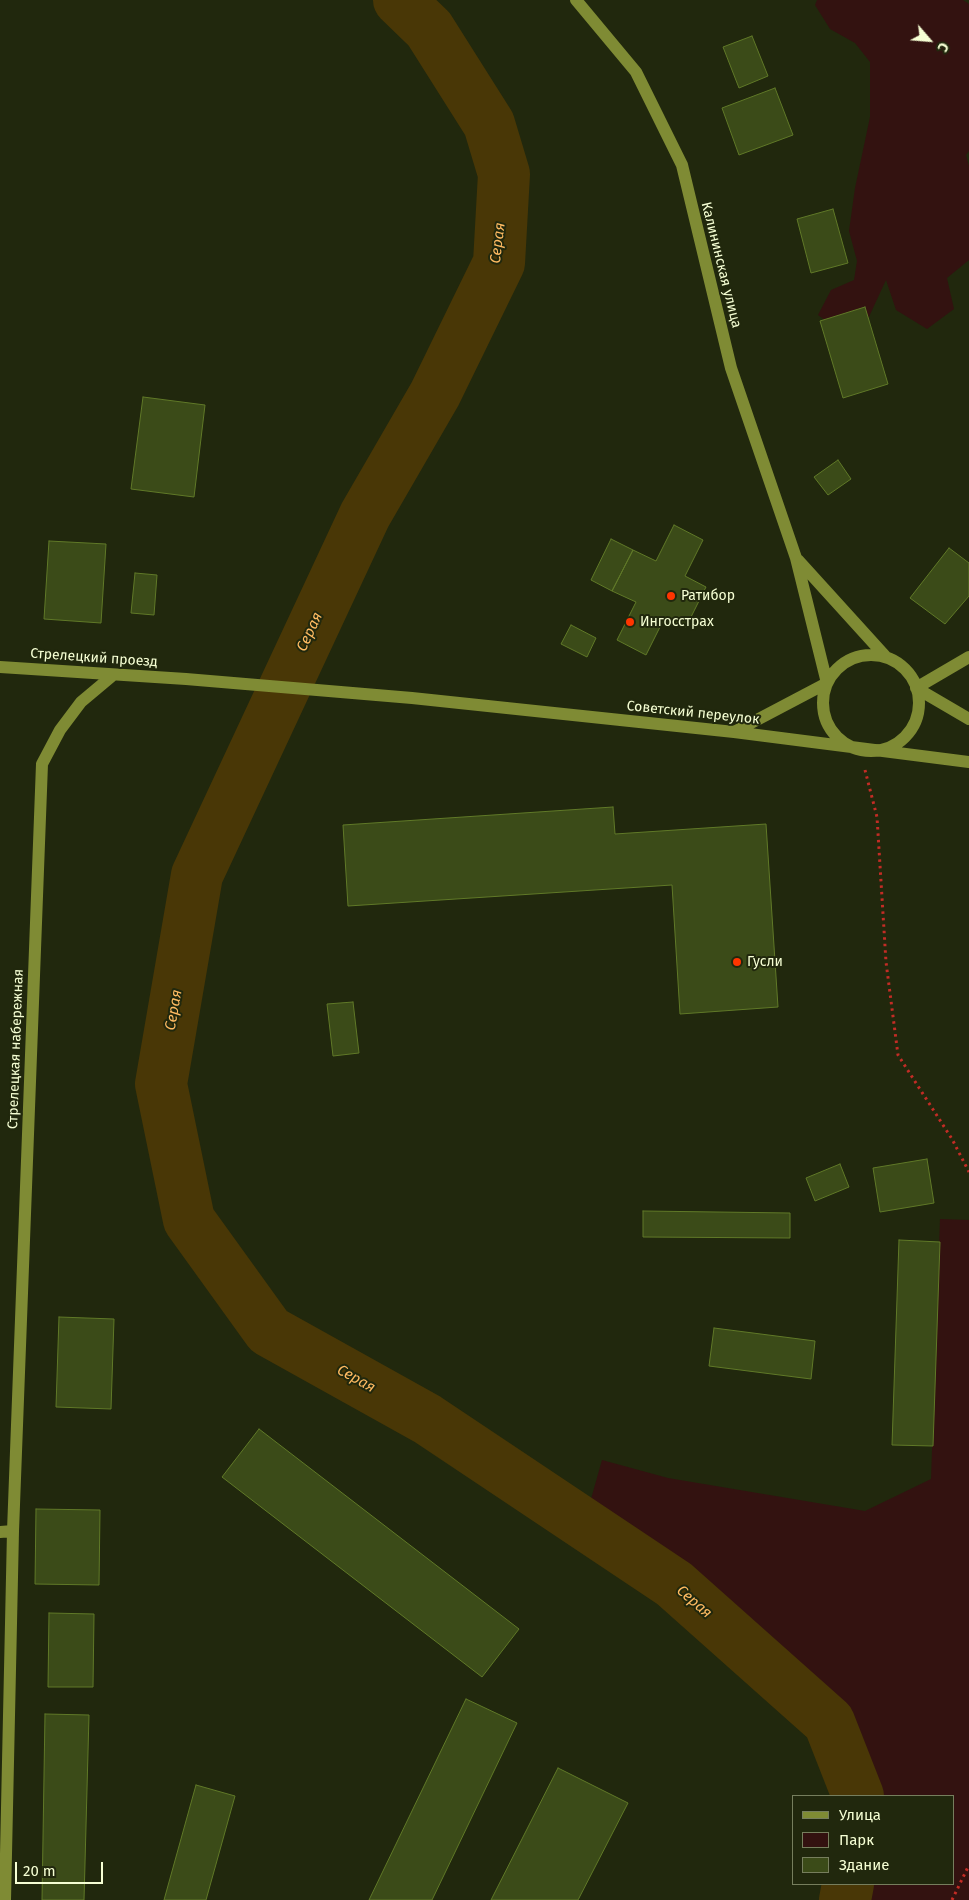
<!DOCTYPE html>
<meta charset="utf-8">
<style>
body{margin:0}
#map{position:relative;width:969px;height:1900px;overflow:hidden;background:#21280d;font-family:"Fira Sans",sans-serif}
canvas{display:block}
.legend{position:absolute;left:792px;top:1795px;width:162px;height:90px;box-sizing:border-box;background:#21280d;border:1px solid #767e5d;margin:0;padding:6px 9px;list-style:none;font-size:15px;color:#f6ffd4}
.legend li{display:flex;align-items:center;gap:10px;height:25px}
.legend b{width:25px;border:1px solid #767e5d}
.north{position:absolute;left:904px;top:15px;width:50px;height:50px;-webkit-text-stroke:4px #21280d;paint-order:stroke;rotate:117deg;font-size:14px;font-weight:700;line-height:20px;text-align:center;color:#f6ffd4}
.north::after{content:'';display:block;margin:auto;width:18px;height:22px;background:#f6ffd4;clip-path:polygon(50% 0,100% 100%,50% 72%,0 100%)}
.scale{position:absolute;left:15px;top:1862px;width:88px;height:22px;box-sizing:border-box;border:2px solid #f6ffd4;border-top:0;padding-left:6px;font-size:15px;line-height:18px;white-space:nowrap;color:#f6ffd4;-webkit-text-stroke:4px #21280d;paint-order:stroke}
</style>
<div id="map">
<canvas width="969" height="1900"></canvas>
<ul class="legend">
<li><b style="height:6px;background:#7f8b34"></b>Улица</li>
<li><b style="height:14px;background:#331210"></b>Парк</li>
<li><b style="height:14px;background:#3b4b18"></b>Здание</li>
</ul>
<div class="north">С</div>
<div class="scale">20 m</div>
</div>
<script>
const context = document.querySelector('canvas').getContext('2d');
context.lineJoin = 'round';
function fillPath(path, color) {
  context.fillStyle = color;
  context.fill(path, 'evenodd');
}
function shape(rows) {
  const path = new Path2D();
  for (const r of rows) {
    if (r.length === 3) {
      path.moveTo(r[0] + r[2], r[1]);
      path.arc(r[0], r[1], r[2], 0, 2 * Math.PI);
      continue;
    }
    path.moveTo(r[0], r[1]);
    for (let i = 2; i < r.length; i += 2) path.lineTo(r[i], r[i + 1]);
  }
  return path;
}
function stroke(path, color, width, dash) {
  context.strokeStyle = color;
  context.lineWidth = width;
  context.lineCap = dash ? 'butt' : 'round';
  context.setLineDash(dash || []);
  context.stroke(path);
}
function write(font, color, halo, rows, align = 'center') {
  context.font = font + ' "Fira Sans",sans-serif';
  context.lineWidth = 4;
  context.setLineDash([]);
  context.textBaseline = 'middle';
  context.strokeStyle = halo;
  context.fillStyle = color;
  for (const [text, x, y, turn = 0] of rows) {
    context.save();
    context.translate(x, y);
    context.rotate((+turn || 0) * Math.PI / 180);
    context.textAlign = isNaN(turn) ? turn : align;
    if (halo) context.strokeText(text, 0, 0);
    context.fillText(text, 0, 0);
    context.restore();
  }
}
fillPath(shape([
 [817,0,963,0,969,4,969,151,966,155,969,166,969,260,947,278,954,309,927,329,896,310,886,280,867,321,845,335,818,315,831,290,854,280,857,261,849,231,855,188,870,117,870,62,855,43,830,29,815,5],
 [940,1219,969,1220,969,1900,858,1900,861,1884,953,1884,953,1796,864,1796,844,1719,736,1615,589,1506,602,1460,668,1478,865,1511,931,1479]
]), '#331210');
stroke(shape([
 [399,0,429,29,489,124,504,174,499,263,435,394,365,515,197,875,161,1084,189,1220,269,1331,427,1419,674,1584,829,1722,858,1796],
 [845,1900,848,1884]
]), '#493706', 52);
const building = shape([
 [752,36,768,76,739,88,723,47,752,36],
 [775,88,793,135,739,155,722,108,775,88],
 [833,209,848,263,811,273,797,219,833,209],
 [865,307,888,384,843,398,820,321,865,307],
 [143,397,205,405,194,497,131,489,143,397],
 [838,460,851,479,828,495,814,477,838,460],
 [674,525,703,540,685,576,706,587,686,627,665,617,646,655,617,640,636,602,612,591,633,550,656,561,674,525],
 [611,539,633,550,612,591,591,580,611,539],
 [49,541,106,544,101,623,44,619,49,541],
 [949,548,969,563,969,596,945,624,910,598,949,548],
 [135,573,157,575,154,615,131,613,135,573],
 [571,625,596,638,587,657,561,644,571,625],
 [613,807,615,834,766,824,778,1007,680,1014,672,885,348,906,343,825,613,807],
 [353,1002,359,1053,333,1056,327,1004,353,1002],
 [927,1159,934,1203,880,1212,873,1168,927,1159],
 [840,1164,849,1187,815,1201,806,1178,840,1164],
 [643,1211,790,1213,790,1238,643,1237,643,1211],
 [899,1240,940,1242,933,1446,892,1445,899,1240],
 [59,1317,114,1319,111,1409,56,1407,59,1317],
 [714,1328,815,1341,811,1379,709,1366,714,1328],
 [259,1429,519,1629,482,1677,222,1477,259,1429],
 [36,1509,100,1510,99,1585,35,1584,36,1509],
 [49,1613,94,1614,93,1687,48,1687,49,1613],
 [466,1699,517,1723,432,1900,369,1900,466,1699],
 [45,1714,89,1715,84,1900,42,1900,45,1714],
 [558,1768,628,1803,578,1900,491,1900,558,1768],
 [196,1785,235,1796,206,1900,164,1900,196,1785]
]);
fillPath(building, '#3b4b18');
stroke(building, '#607928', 1);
stroke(shape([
 [865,770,877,817,886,962,898,1055,952,1139,969,1172],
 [952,1900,969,1865]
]), '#c32c25', 3, [2.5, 4]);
stroke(shape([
 [576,0,636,72,682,165,731,368,796,558,827,683,734,732],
 [798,560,886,657],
 [871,703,48],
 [969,657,916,688,969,719],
 [0,667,186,679,412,698,734,732,969,762],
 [0,1532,13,1531],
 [5,1900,13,1531,42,764,60,730,81,702,112,676]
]), '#7f8b34', 12);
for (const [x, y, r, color] of [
 [671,596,5,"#ff3500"],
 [630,622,5,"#ff3500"],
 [737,962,5,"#ff3500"]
]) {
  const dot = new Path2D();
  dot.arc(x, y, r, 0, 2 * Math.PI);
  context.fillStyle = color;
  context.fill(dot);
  stroke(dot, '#21280d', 2);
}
write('14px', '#f6ffd4', '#21280d', [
 ["Калининская улица",721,265,76],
 ["Стрелецкий проезд",94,658,4],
 ["Советский переулок",693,713,6],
 ["Стрелецкая набережная",16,1049,-88]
]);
write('14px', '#f6ffd4', '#21280d', [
 ["Ратибор",681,596],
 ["Ингосстрах",640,622],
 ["Гусли",747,962]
], 'left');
write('italic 15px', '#ffbb62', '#21280d', [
 ["Серая",498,243,-83],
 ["Серая",310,632,-65],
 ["Серая",174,1010,-80],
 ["Серая",356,1379,29],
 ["Серая",694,1602,41]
]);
</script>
